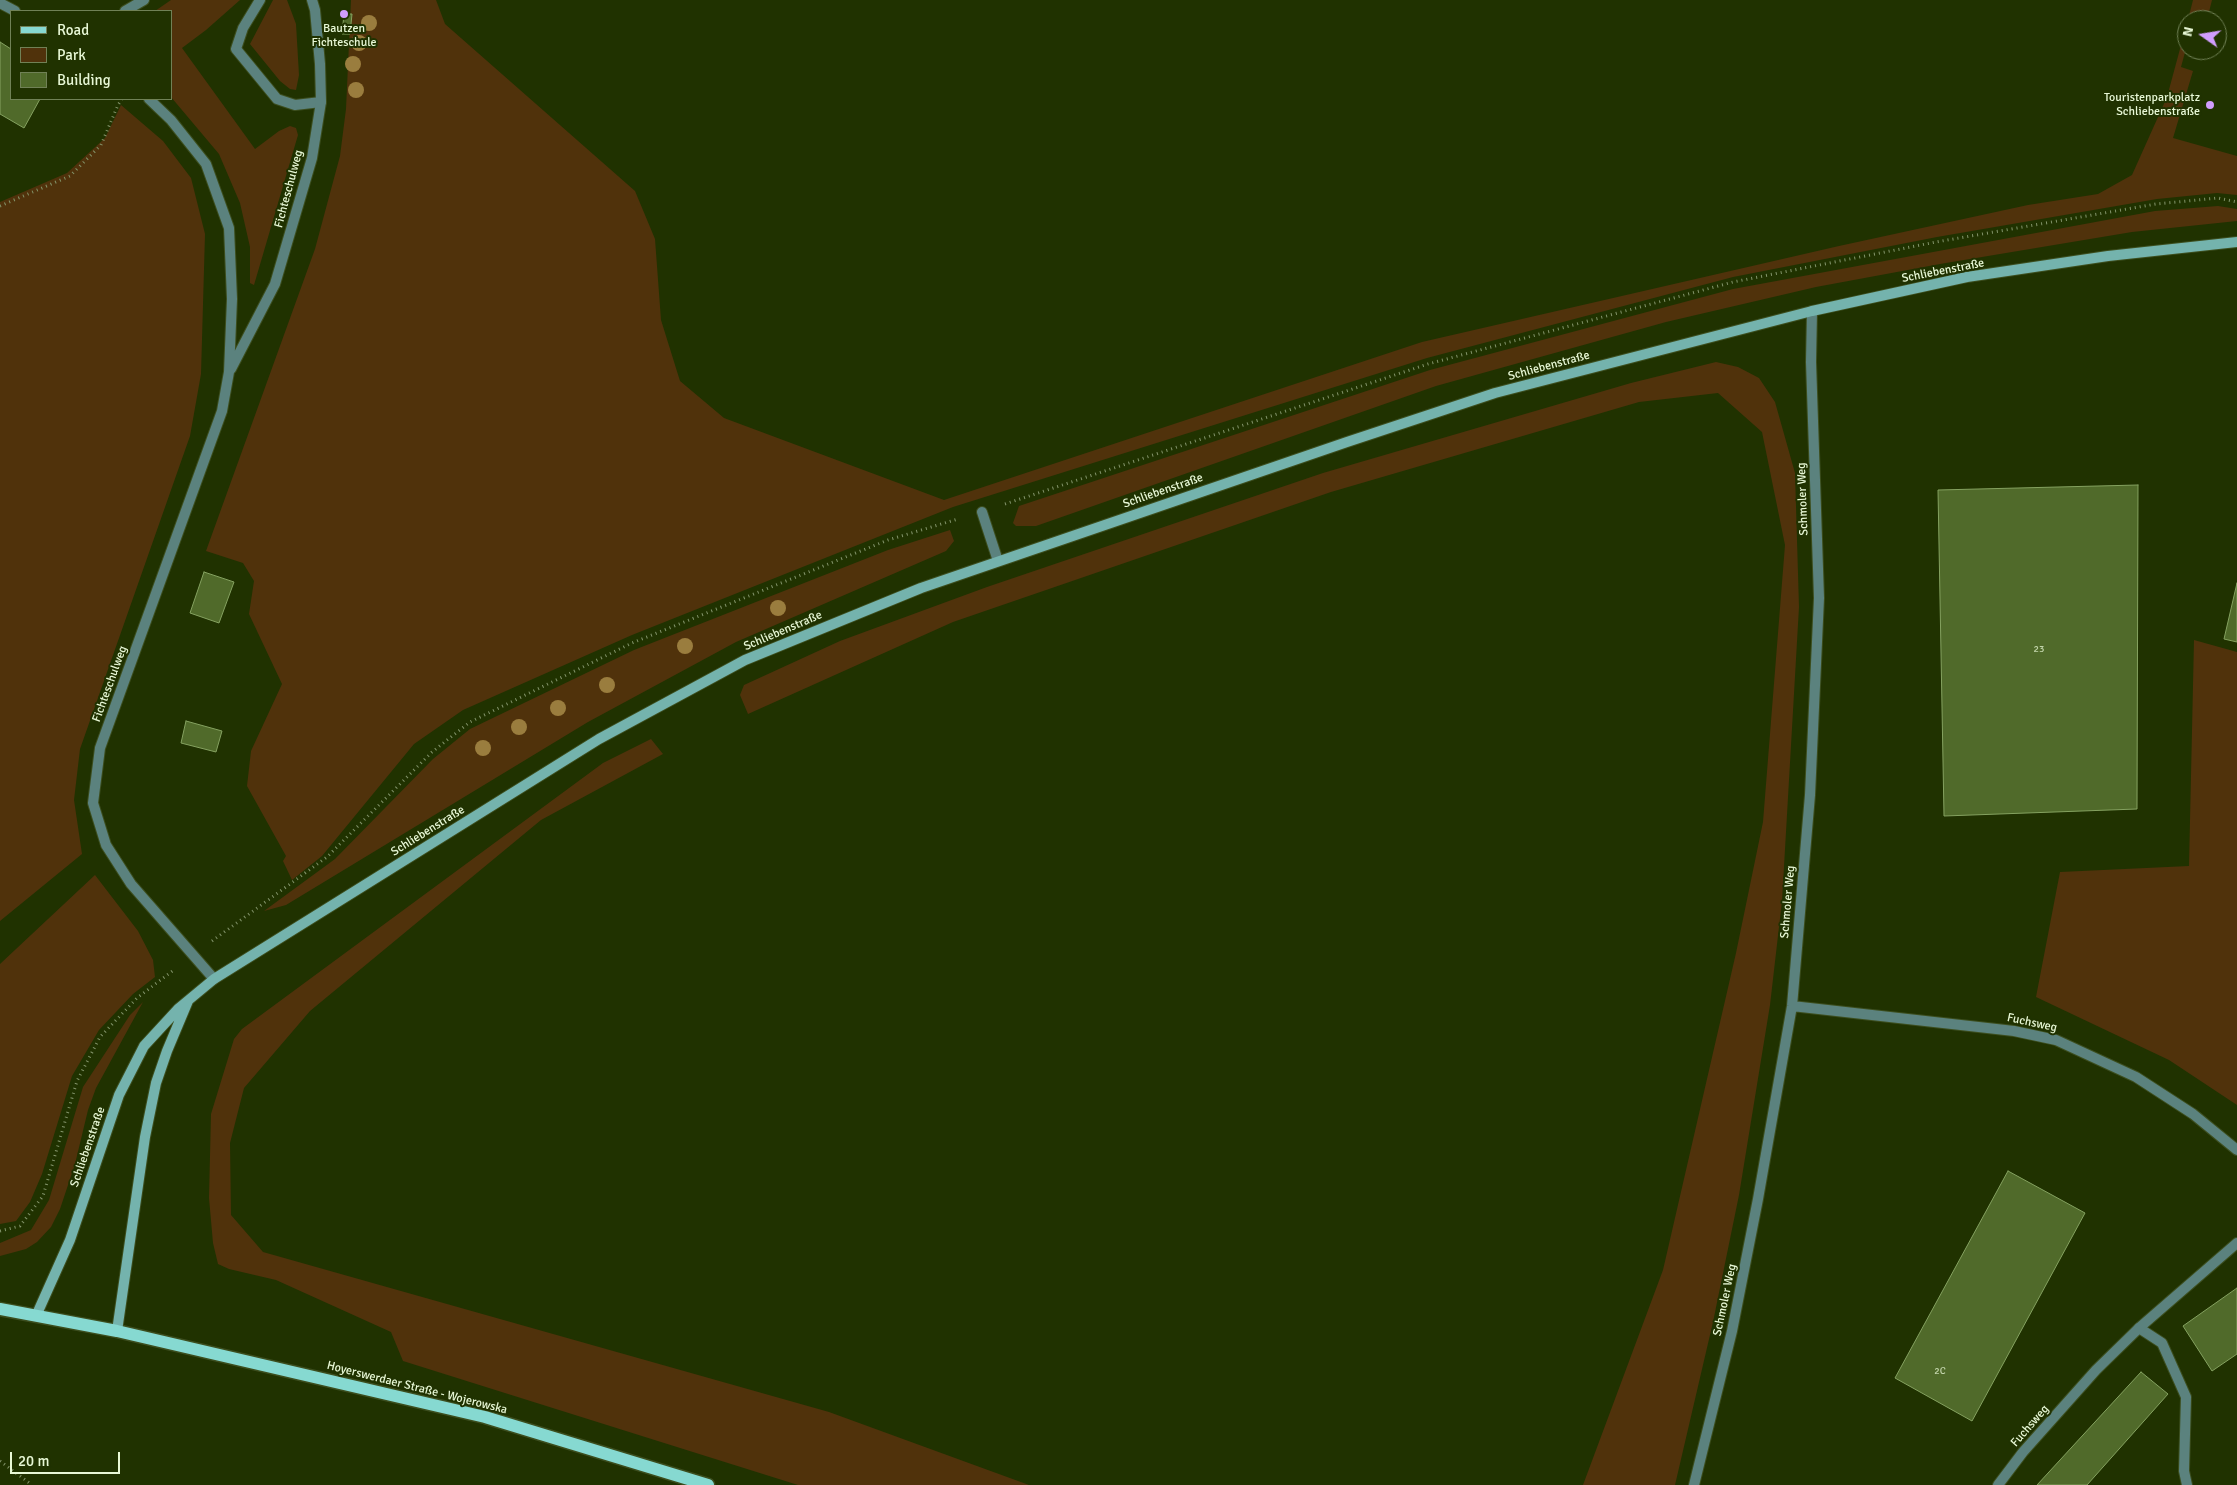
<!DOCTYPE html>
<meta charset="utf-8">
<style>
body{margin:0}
#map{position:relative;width:2237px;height:1485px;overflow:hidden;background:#203200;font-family:Signika,sans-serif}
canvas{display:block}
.legend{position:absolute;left:10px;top:10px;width:162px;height:90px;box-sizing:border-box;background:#203200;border:1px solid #708156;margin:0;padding:6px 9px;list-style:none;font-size:15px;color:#e8f8d6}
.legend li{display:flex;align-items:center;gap:10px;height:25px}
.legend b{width:25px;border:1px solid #708156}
.north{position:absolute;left:2177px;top:10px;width:50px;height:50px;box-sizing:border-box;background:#203200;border:1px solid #708156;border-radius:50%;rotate:283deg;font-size:14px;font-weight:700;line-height:20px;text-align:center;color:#e8f8d6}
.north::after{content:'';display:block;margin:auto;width:18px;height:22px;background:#d19dfe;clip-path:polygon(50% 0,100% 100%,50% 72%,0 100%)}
.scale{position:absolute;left:10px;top:1452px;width:110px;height:22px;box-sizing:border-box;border:2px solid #e8f8d6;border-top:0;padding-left:6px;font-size:15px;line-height:18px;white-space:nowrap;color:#e8f8d6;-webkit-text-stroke:4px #203200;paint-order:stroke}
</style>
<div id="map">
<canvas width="2237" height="1485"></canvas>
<ul class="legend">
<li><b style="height:6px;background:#86d9d1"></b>Road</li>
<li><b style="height:14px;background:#50320b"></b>Park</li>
<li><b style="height:14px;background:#506a2a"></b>Building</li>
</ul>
<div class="north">N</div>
<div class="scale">20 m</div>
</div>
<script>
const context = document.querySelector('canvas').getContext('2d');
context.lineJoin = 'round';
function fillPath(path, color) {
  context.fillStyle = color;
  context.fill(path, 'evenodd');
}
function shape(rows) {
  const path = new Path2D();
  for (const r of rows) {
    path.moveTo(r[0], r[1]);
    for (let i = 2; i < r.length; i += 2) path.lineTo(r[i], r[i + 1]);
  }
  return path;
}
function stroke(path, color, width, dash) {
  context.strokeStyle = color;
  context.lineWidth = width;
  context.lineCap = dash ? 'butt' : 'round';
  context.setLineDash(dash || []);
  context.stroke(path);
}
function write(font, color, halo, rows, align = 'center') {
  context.font = font + ' Signika,sans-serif';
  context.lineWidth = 4;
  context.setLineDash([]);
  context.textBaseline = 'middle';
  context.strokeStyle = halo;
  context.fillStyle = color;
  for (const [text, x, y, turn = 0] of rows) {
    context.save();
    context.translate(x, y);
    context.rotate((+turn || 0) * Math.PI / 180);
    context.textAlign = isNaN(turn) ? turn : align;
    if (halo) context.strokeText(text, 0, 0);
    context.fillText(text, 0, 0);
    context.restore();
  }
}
fillPath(shape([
 [171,0,240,0,206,30,182,48,255,149,279,131,290,126,296,128,298,135,254,285,250,283,250,247,240,203,219,154,171,97,171,11,155,11],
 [273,0,287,0,296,24,299,75,296,90,290,89,280,81,250,44],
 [351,0,436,0,445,24,635,191,655,239,661,320,680,381,724,418,944,500,1422,342,1839,246,2028,205,2098,194,2132,175,2167,97,2187,23,2187,45,2181,67,2193,71,2173,138,2237,156,2237,195,2217,193,2157,199,1937,237,1733,277,1427,358,953,507,632,635,463,710,414,744,322,856,292,880,283,861,286,856,247,786,251,751,282,684,249,614,254,581,243,563,206,551,315,249,340,156,346,109],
 [2193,0,2212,0,2207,20,2188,20],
 [121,105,163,141,191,178,205,234,201,374,190,436,80,749,74,800,82,854,0,921,0,202,67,173,105,138],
 [2218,206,2237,209,2237,221,2132,232,1940,264,1816,287,1666,322,1436,386,1036,526,1016,526,1013,523,1019,506,1430,370,1733,289,2155,211],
 [1716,362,1738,367,1759,378,1775,402,1795,473,1799,607,1782,901,1770,1005,1739,1195,1713,1322,1675,1485,1583,1485,1663,1270,1736,953,1763,822,1785,545,1762,432,1718,393,1639,402,1331,492,953,622,748,714,740,695,744,685,840,641,987,587,1323,473,1631,383],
 [950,530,954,541,946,551,736,642,588,722,286,905,264,911,335,859,433,759,470,729,634,650,888,550],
 [2194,640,2237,652,2237,1105,2169,1060,2036,997,2060,872,2189,866],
 [651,739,663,754,541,820,310,1011,244,1088,230,1143,231,1215,263,1252,829,1412,1029,1485,798,1485,403,1361,391,1332,276,1280,229,1269,218,1264,213,1243,209,1198,211,1114,234,1039,242,1029,603,763],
 [95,875,138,931,153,960,155,977,133,994,99,1030,72,1076,42,1174,30,1202,16,1221,0,1224,0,964],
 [143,1002,96,1088,88,1110,75,1164,60,1209,51,1227,37,1242,26,1249,0,1256,0,1243,31,1230,49,1200,83,1087,130,1015]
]), '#50320b');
const building = shape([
 [344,14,352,14,350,34,342,34,344,14],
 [0,42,11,49,11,99,40,99,24,128,0,114,0,42],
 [2138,485,2137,809,1944,816,1938,490,2138,485],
 [204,572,234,582,219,623,190,613,204,572],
 [2237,583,2237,642,2224,639,2237,583],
 [186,721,222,731,216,752,181,743,186,721],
 [2008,1171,2085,1213,1972,1421,1895,1378,2008,1171],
 [2237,1288,2237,1354,2212,1371,2183,1326,2237,1288],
 [2141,1372,2168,1394,2087,1485,2037,1485,2141,1372]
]);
fillPath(building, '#506a2a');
stroke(building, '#85a260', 1);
const lane = shape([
 [260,0,243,28,236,49,277,99,295,105,321,102],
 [982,512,998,561],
 [2139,1328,2162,1343,2186,1397,2184,1471,2187,1485]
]);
const street = shape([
 [0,3,15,11],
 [125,11,144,0],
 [149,99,171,120,206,164,229,228,232,299,229,372,222,411,100,748,93,803,106,845,131,884,214,979],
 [231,369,275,284,312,158,321,102,320,64,315,10,312,0],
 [1792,1006,2014,1031,2056,1040,2136,1077,2193,1114,2237,1150],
 [1694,1485,1732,1331,1758,1199,1792,1006,1810,795,1819,598,1811,362,1812,311],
 [1998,1485,2023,1452,2096,1370,2139,1328,2237,1243]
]);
const secondary = shape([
 [36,1316,70,1240,119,1095,144,1046,179,1008,214,979,599,739,745,660,921,588,1347,442,1495,393,1812,311,1967,277,2108,256,2237,242],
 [117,1331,145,1137,156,1083,167,1051,188,1001]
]);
const primary = shape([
 [0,1309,117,1331,485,1417,708,1485]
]);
stroke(lane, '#3c4e1e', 12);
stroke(street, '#3c4e1e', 12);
stroke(secondary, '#3c4e1e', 12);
stroke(primary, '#3c4e1e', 15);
stroke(shape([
 [0,206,70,176,101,145,118,105,122,99],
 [1005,504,1428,364,1733,282,1936,242,2156,204,2218,198,2237,202],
 [212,941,327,857,432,752,470,722,632,643,888,540,958,519],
 [0,1231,20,1226,43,1196,77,1081,100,1037,137,998,175,969],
 [0,1461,32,1485]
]), '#84956b', 3, [1, 4]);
stroke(lane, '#5b827e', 10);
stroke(street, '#5b827e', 10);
stroke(secondary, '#74b3ad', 10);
stroke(primary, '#86d9d1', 12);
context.fillStyle = '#9a7d3e';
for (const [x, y] of [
 [369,23],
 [359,43],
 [353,64],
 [356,90],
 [778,608],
 [685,646],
 [607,685],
 [558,708],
 [519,727],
 [483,748]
]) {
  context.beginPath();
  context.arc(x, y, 8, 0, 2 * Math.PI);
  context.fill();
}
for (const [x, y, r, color] of [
 [344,14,5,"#d19dfe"],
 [2210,105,5,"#d19dfe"]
]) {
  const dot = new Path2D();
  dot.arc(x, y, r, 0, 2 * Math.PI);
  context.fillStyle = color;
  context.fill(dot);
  stroke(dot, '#203200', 2);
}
write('10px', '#c2d4ab', null, [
 ["23",2039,649],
 ["2C",1940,1371]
]);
write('12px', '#e8f8d6', '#203200', [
 ["Bautzen",344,29],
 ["Fichteschule",344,43],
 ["Touristenparkplatz",2200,98,"right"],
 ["Schliebenstraße",2200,112,"right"]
]);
write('12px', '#e8f8d6', '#203200', [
 ["Fichteschulweg",289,189,-75],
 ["Schliebenstraße",1943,271,-11],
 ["Schliebenstraße",1549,366,-15],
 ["Schliebenstraße",1163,491,-19],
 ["Schmoler Weg",1803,499,-92],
 ["Schliebenstraße",783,631,-23],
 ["Fichteschulweg",110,684,-70],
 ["Schliebenstraße",428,831,-32],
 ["Schmoler Weg",1788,902,-85],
 ["Fuchsweg",2032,1023,12],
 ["Schliebenstraße",88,1147,-71],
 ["Schmoler Weg",1725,1300,-78],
 ["Hoyerswerdaer Straße - Wojerowska",417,1388,14],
 ["Fuchsweg",2030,1426,-49]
]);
</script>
